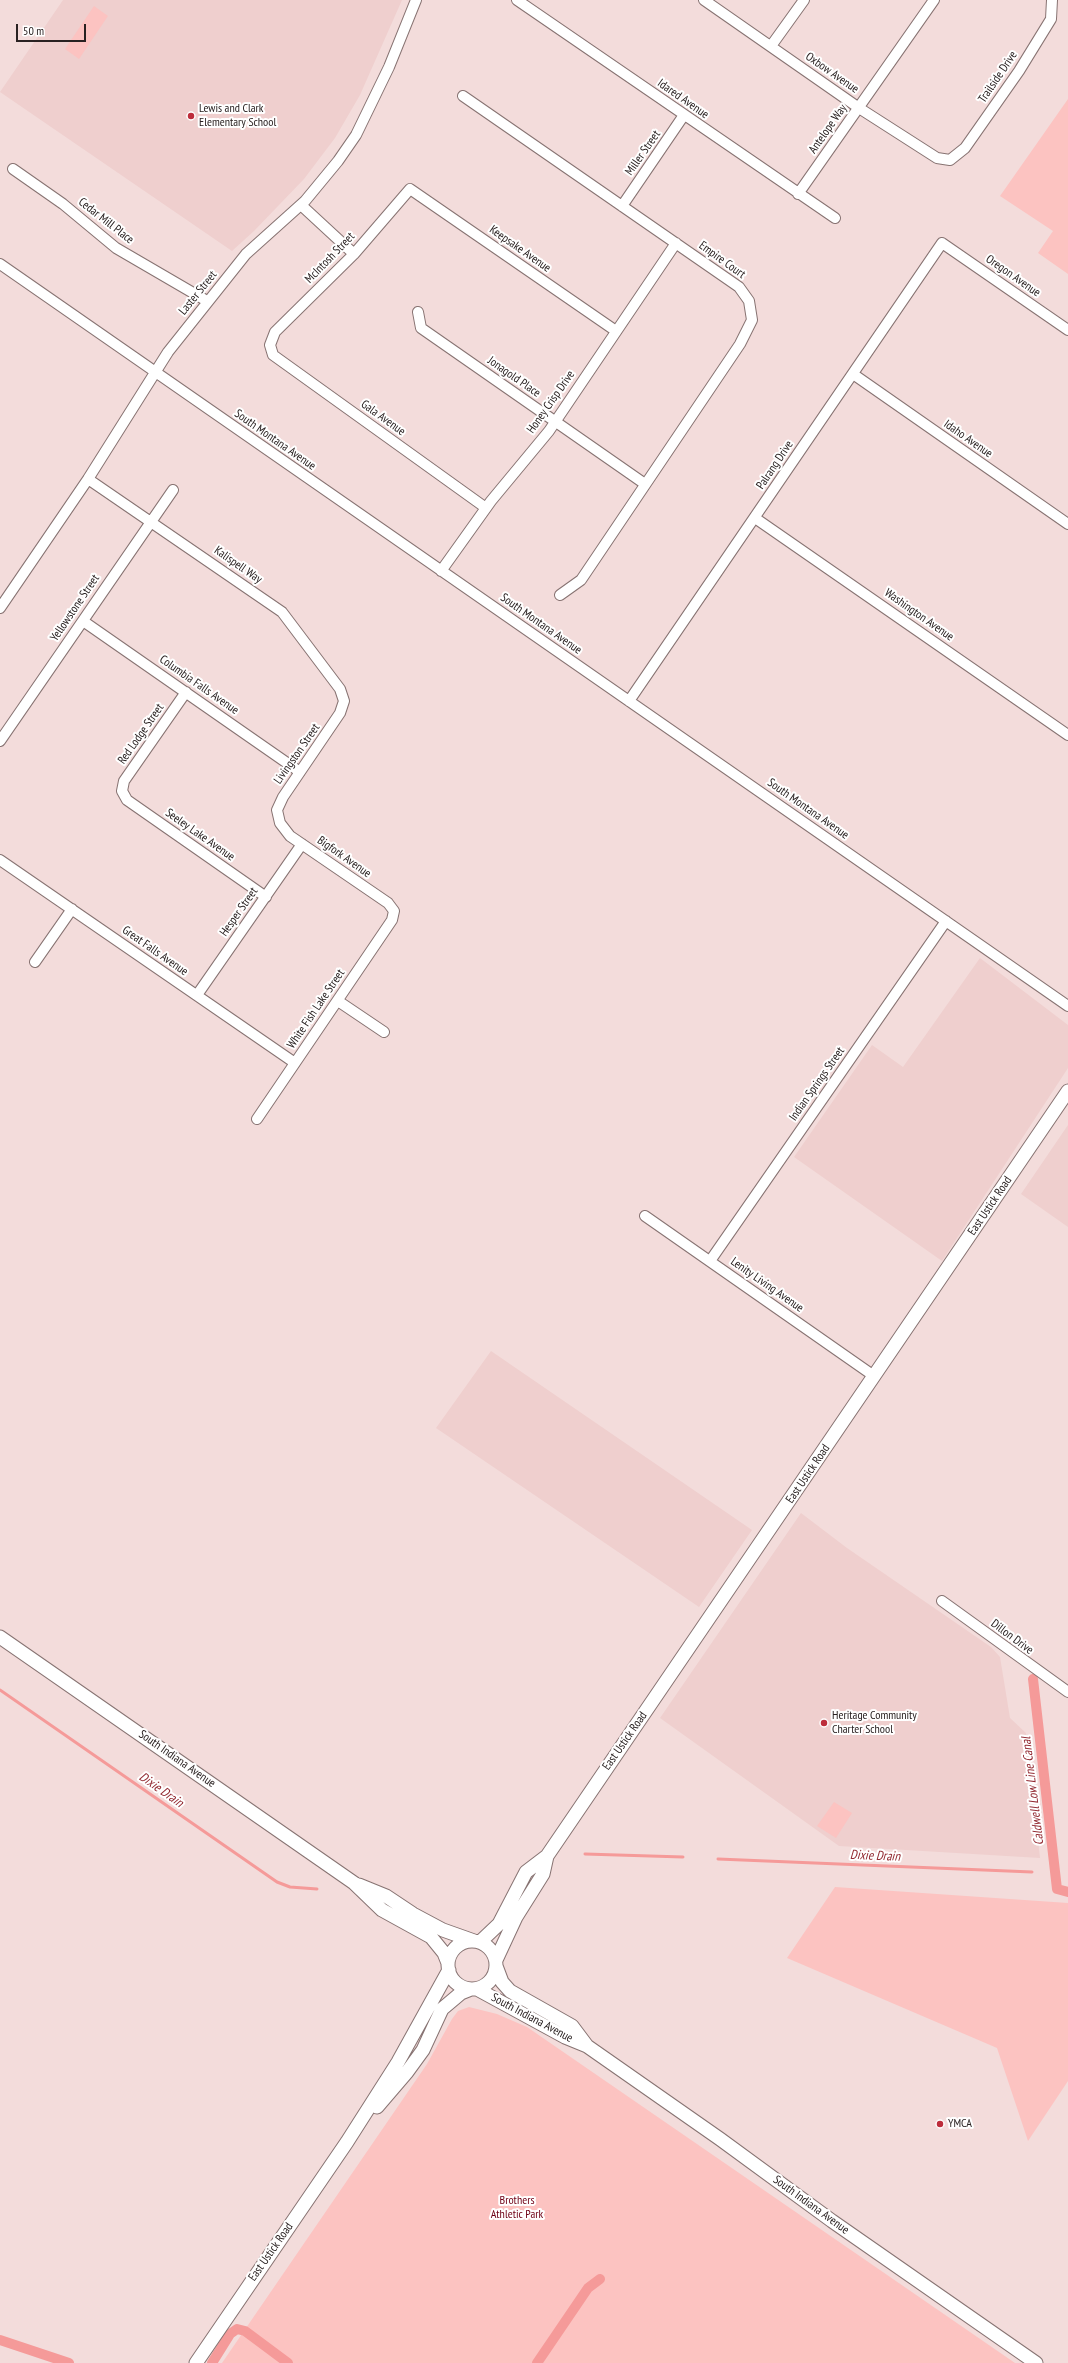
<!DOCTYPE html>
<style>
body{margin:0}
#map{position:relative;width:1068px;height:2363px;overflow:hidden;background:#f3dcdb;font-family:"PT Sans Narrow",sans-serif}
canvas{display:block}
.scale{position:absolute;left:16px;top:24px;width:70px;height:18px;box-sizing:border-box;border:2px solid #292121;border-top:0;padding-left:5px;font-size:12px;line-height:14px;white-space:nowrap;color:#292121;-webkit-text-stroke:3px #fff;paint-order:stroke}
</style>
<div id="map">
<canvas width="1068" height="2363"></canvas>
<div class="scale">50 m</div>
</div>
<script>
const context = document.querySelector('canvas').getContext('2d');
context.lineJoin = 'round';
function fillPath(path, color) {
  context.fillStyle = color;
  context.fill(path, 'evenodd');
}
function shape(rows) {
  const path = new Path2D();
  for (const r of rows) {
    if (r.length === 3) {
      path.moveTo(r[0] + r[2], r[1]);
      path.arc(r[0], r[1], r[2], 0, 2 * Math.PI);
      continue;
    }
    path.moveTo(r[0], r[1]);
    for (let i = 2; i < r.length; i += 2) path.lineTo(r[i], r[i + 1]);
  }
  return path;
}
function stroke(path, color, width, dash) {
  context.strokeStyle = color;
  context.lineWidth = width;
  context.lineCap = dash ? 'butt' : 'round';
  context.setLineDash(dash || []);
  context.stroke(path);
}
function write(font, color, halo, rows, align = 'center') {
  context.font = font + ' "PT Sans Narrow",sans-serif';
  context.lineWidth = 4;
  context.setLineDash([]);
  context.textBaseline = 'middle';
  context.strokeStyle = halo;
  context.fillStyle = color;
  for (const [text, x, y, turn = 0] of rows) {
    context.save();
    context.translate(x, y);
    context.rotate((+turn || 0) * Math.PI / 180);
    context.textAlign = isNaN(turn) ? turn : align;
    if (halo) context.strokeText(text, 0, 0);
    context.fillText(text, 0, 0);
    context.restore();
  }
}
fillPath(shape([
 [63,0,402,0,360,95,335,138,304,179,254,231,232,251,0,92],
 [980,958,1068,1025,1068,1068,942,1261,794,1157,872,1045,903,1067],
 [1068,1125,1068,1227,1021,1194],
 [491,1351,752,1530,699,1607,436,1428],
 [801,1513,847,1548,991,1647,1000,1657,1010,1718,1026,1733,1040,1858,839,1846,660,1718]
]), '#efcfce');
fillPath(shape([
 [94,6,108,16,79,59,65,49],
 [1068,99,1068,274,1038,253,1053,231,1000,196],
 [834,1802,852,1813,836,1838,817,1826],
 [835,1887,1068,1903,1068,2081,1028,2141,997,2048,787,1958],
 [469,2007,497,2014,527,2027,1015,2363,222,2363,427,2064,452,2019,458,2011]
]), '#fcc3c1');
stroke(shape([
 [0,1690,277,1882,290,1887,317,1889],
 [585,1854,683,1857],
 [718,1859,1032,1872]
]), '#f59a99', 3);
stroke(shape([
 [1033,1679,1057,1889,1068,1892],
 [0,2340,69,2363],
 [212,2363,230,2334,237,2329,245,2331,288,2363],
 [537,2363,588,2288,600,2279]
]), '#f59a99', 10);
const minor = shape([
 [517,0,835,218],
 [704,0,859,108,937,158,950,160,965,148,1019,71,1051,19,1052,0],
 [771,46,804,0],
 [463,96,739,287,749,301,752,320,740,344,581,580,560,595],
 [13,169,63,204,116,248,207,301],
 [798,194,934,0],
 [301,205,354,254],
 [622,206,684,115],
 [0,264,1068,1006],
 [418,312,421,328,645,484],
 [853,374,1068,524],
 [88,479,282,612,340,689,344,701,340,713,283,797,277,810,280,823,290,836,388,903,394,911,392,920,257,1119],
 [486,508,273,355,270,345,275,332,354,254,410,189,616,331],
 [755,518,1068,735],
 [441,571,491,501,549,431,676,243],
 [0,608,88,479,168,352,246,254,305,201,338,161,356,135,389,67,416,0],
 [83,621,300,772],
 [186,692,124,781,122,791,127,800,266,897],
 [629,701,942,243,1068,330],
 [0,741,173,490],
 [0,860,295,1063],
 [35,962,72,909],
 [197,995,302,844],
 [338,1001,384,1032],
 [645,1216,874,1376],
 [710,1261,946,921],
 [942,1601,1068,1692]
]);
const major = shape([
 [0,1637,354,1883,382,1910,431,1937,444,1953,448,1963],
 [359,1885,386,1896,413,1914,443,1930,474,1941],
 [472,1965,24],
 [480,1942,499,1924,526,1872,547,1856,1068,1091],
 [496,1960,516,1917,543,1874,547,1856],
 [496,1966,502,1982,510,1991,572,2026,587,2046],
 [477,1989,565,2037,587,2046,720,2139,832,2221,1036,2363],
 [377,2107,407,2072,423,2050,442,2009,461,1993,471,1989],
 [196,2363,347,2142,398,2062,449,1970]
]);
stroke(minor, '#877372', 12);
stroke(major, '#877372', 15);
stroke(minor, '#fff', 10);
stroke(major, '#fff', 13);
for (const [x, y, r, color] of [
 [191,116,4,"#bd2d3b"],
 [824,1723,4,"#bd2d3b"],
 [940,2124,4,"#bd2d3b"]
]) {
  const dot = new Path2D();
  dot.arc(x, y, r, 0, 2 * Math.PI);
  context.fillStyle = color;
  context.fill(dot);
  stroke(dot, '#fff', 1.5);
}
write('12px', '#292121', '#fff', [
 ["Oxbow Avenue",832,73,35],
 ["Trailside Drive",998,77,-56],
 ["Idared Avenue",683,99,35],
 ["Antelope Way",828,129,-55],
 ["Miller Street",643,153,-55],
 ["Cedar Mill Place",106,221,38],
 ["Keepsake Avenue",520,249,35],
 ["McIntosh Street",330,258,-46],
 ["Empire Court",722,260,36],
 ["Oregon Avenue",1013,276,35],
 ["Laster Street",198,293,-51],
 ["Jonagold Place",514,377,35],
 ["Honey Crisp Drive",551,402,-55],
 ["Gala Avenue",383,418,36],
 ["Idaho Avenue",968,439,35],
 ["South Montana Avenue",275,440,35],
 ["Palrang Drive",775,465,-56],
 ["Kalispell Way",238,565,35],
 ["Yellowstone Street",75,608,-56],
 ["Washington Avenue",919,615,35],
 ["South Montana Avenue",541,624,35],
 ["Columbia Falls Avenue",199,685,35],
 ["Red Lodge Street",141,734,-55],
 ["Livingston Street",297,754,-55],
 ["South Montana Avenue",808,809,35],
 ["Seeley Lake Avenue",200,835,35],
 ["Bigfork Avenue",344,857,35],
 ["Hesper Street",239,912,-55],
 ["Great Falls Avenue",155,951,35],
 ["White Fish Lake Street",316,1009,-56],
 ["Indian Springs Street",817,1084,-55],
 ["East Ustick Road",990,1206,-56],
 ["Lenity Living Avenue",767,1285,35],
 ["East Ustick Road",808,1474,-56],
 ["Dillon Drive",1012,1637,37],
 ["East Ustick Road",625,1741,-55],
 ["South Indiana Avenue",177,1759,35],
 ["South Indiana Avenue",532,2018,28],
 ["South Indiana Avenue",811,2205,36],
 ["East Ustick Road",271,2252,-55]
]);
write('12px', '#292121', '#fff', [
 ["Lewis and Clark",199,109],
 ["Elementary School",199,123],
 ["Heritage Community",832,1716],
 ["Charter School",832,1730],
 ["YMCA",948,2124]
], 'left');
write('12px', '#6f0015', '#fff', [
 ["Brothers",517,2201],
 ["Athletic Park",517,2215]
]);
write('italic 13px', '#922931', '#fff', [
 ["Dixie Drain",161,1790,35],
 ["Caldwell Low Line Canal",1033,1791,-97],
 ["Dixie Drain",875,1856,2]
]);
</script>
